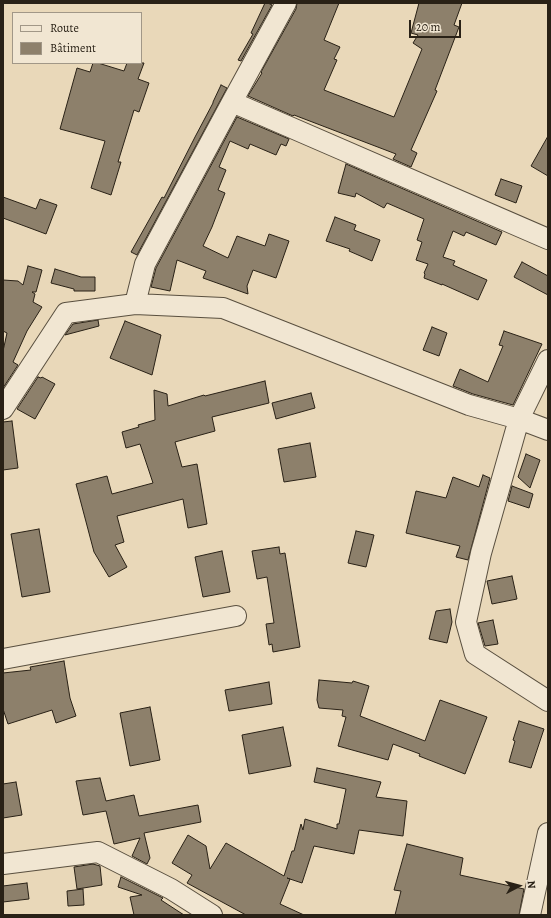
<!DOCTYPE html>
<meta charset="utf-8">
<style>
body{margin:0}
#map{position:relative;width:551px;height:918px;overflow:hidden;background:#e9d8b9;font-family:Alegreya,serif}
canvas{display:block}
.frame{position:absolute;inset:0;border:4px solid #292116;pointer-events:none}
.legend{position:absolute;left:12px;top:12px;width:130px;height:52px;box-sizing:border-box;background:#f1e6d2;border:1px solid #a19787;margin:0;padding:5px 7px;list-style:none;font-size:12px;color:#292116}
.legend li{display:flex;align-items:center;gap:8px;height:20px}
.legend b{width:20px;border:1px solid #a19787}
.north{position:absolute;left:499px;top:866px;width:40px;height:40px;-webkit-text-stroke:3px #f1e6d2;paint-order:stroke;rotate:84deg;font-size:11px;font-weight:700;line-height:16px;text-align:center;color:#292116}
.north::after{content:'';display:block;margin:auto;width:14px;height:18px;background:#292116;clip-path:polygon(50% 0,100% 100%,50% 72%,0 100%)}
.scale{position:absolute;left:409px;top:20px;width:52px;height:18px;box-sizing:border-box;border:2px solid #292116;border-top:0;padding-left:5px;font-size:12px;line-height:14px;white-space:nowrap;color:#292116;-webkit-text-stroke:3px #f1e6d2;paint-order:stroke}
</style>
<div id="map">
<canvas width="551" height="918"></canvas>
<div class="frame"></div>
<ul class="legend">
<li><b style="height:5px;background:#f1e6d2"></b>Route</li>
<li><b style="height:11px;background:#8d806b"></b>Bâtiment</li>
</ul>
<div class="north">N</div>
<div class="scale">20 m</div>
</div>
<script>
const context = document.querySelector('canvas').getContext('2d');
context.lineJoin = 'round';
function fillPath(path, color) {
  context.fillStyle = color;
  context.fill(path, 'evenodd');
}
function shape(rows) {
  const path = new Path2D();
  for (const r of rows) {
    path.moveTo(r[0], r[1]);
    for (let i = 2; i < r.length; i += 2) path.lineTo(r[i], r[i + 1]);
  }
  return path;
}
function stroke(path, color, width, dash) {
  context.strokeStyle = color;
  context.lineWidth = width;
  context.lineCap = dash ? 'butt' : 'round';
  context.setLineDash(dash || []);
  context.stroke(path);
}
const building = shape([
 [265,3,268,3,272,5,241,61,238,60,253,34,251,33,265,3],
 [297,3,339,3,324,40,340,47,334,59,337,60,324,90,394,117,422,49,413,43,418,35,411,33,419,3,462,3,454,25,459,27,435,90,437,91,411,150,417,153,411,167,393,159,396,154,294,115,293,116,248,96,262,73,261,72,296,9,297,3],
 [93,63,98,63,124,71,127,63,144,63,138,79,149,83,139,112,134,110,118,162,121,162,111,195,91,188,105,141,60,129,77,68,90,72,93,63],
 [221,85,227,88,137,255,131,252,162,197,164,198,195,137,213,103,213,102,221,85],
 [237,117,289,139,286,146,281,144,276,155,250,144,248,149,230,141,219,167,226,170,218,190,225,193,212,227,203,246,228,258,237,236,265,246,269,234,289,241,276,278,253,270,247,286,248,294,203,278,206,271,177,260,170,291,151,287,156,268,237,117],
 [548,136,548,176,531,166,548,136],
 [346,164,502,232,496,245,466,232,464,236,453,231,443,257,455,261,453,265,487,280,478,300,442,284,442,285,424,278,425,274,424,273,428,264,416,260,422,242,417,240,424,219,387,203,384,208,356,193,355,197,338,193,346,164],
 [501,179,522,186,516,203,495,195,501,179],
 [3,197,36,209,40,199,57,205,46,234,3,218,3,197],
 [335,217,356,225,354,230,380,240,372,261,349,251,350,249,326,241,335,217],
 [522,262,548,276,548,295,514,277,522,262],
 [28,266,42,270,36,292,32,292,35,294,33,302,42,307,27,331,13,362,18,365,3,388,3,351,7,333,3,331,3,280,18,281,23,285,28,266],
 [55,269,81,277,95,277,95,291,74,291,74,289,51,283,55,269],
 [98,320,99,326,65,335,73,324,98,320],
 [125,321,161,335,152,375,110,358,125,321],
 [432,327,447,333,439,356,423,350,432,327],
 [504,331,542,344,513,405,473,394,453,386,460,369,488,382,503,346,499,345,504,331],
 [38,377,41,378,42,377,55,384,35,419,17,409,38,377],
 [265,381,269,403,212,417,215,431,175,442,182,467,197,464,207,524,188,528,183,499,117,516,124,542,115,545,127,567,109,577,94,552,76,484,107,476,112,494,153,483,140,444,126,448,122,432,139,427,138,425,155,420,154,390,167,394,168,406,204,395,205,396,265,381],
 [311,393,315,408,276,419,272,403,311,393],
 [12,421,18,468,3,470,3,422,12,421],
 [310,443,316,477,284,482,278,449,310,443],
 [526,454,540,460,530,488,518,477,526,454],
 [483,475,490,478,468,560,456,557,460,546,406,533,416,491,446,498,453,477,479,487,483,475],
 [512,486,533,494,529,508,508,501,512,486],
 [39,529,50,592,22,597,11,534,39,529],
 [356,531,374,535,366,567,348,563,356,531],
 [279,547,280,554,285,553,300,647,273,652,272,644,269,645,266,624,274,623,267,577,257,579,252,551,279,547],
 [222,551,230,592,203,597,195,557,222,551],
 [512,576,517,599,492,604,487,581,512,576],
 [450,609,452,622,447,643,429,639,436,611,450,609],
 [493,620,498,644,485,646,478,623,493,620],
 [64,661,70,698,76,716,56,723,52,710,8,724,3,709,3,673,31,670,30,667,64,661],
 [319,680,352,683,353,681,369,686,360,716,425,741,440,700,487,717,465,774,419,756,420,754,393,744,388,760,338,746,346,717,342,716,343,710,319,708,317,700,319,680],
 [269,682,272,704,229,711,225,690,269,682],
 [150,707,160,760,130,766,120,713,150,707],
 [519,721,544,729,531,768,509,762,515,741,513,740,519,721],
 [283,727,291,766,249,774,242,735,283,727],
 [317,768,381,782,376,797,407,801,403,836,359,830,354,854,314,846,302,883,287,878,290,879,280,904,304,915,246,915,187,883,192,875,172,863,188,835,206,846,210,869,226,843,284,876,292,851,294,851,301,824,303,830,305,819,337,829,337,824,339,824,346,789,314,782,317,768],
 [100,778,106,801,134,795,139,816,198,805,201,822,144,833,150,858,147,864,132,856,140,838,114,844,106,811,83,815,76,781,100,778],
 [16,782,22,815,3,818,3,784,16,782],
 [407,844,463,858,460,875,524,889,519,915,395,915,401,891,394,890,407,844],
 [93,864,100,866,102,885,77,889,74,867,93,864],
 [121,877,163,898,161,900,184,915,134,915,130,897,142,895,118,887,121,877],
 [27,883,29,899,3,902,3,886,27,883],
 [83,889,84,905,68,906,67,891,83,889]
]);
fillPath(building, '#8d806b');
stroke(building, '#292116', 1);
const minor = shape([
 [232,102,548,239],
 [135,304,223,308,469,405,519,419,548,360],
 [3,409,66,313,135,304,145,264,232,102,286,3],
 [548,430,519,419,481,553,466,622,475,654,548,701],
 [3,659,236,616],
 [3,864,98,852,171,889,212,915],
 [530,915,548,833]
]);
stroke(minor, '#594f3f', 22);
stroke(minor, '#f1e6d2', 20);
</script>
